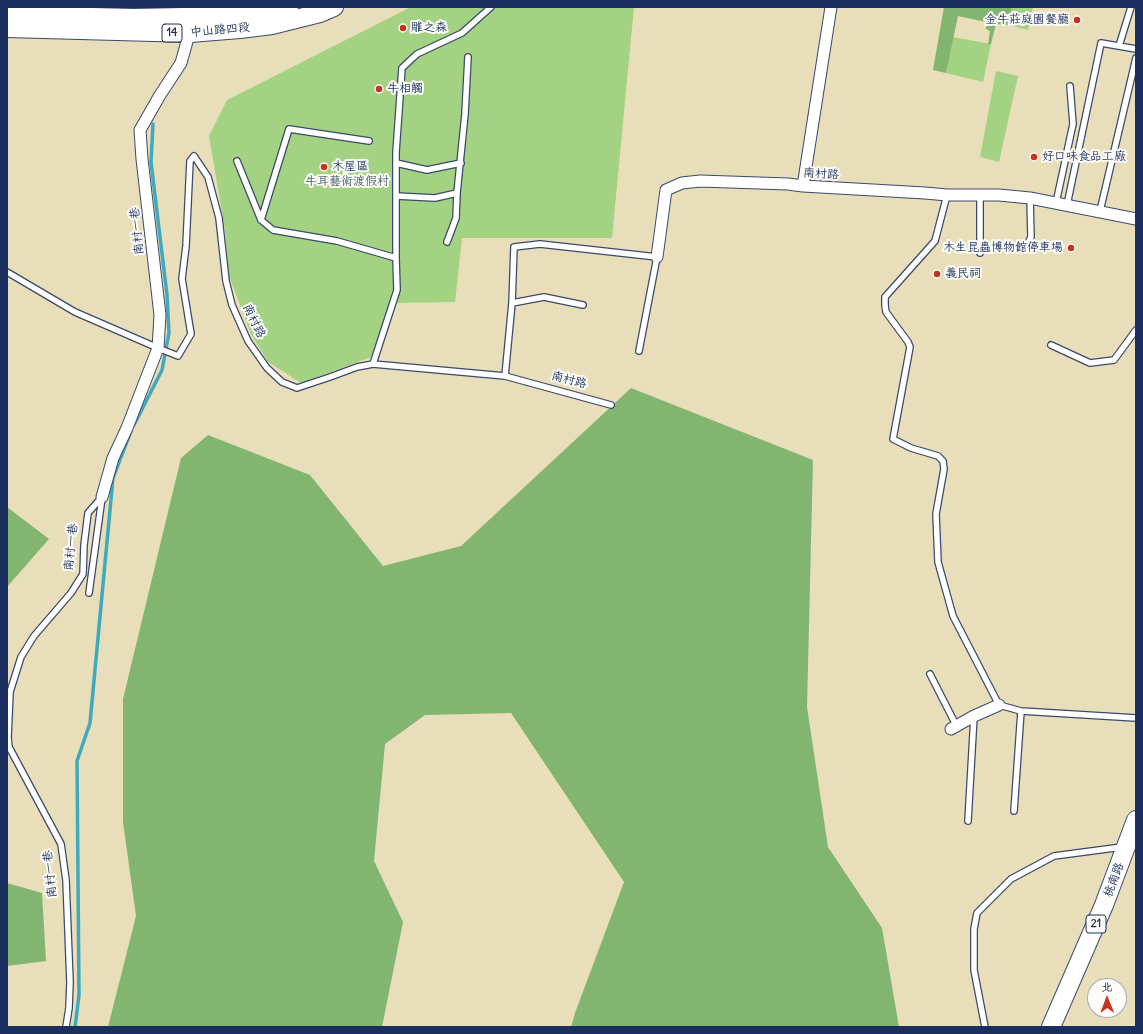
<!DOCTYPE html>
<meta charset="utf-8">
<style>
body{margin:0}
#map{position:relative;width:1143px;height:1034px;overflow:hidden;background:#e8deb9;font-family:Delius,"LXGW WenKai TC",sans-serif}
canvas{display:block}
.frame{position:absolute;inset:0;border:8px solid #1b2f5e;pointer-events:none}
.north{position:absolute;left:1087px;top:978px;width:40px;height:40px;box-sizing:border-box;background:#fdfcf7;border:1px solid #a3aaba;border-radius:50%;rotate:359deg;font-size:11px;font-weight:700;line-height:16px;text-align:center;color:#1b2f5e}
.north::after{content:'';display:block;margin:auto;width:14px;height:18px;background:#c8321e;clip-path:polygon(50% 0,100% 100%,50% 72%,0 100%)}
</style>
<div id="map">
<canvas width="1143" height="1034"></canvas>
<div class="frame"></div>
<div class="north">北</div>
</div>
<script>
const context = document.querySelector('canvas').getContext('2d');
context.lineJoin = 'round';
function fillPath(path, color) {
  context.fillStyle = color;
  context.fill(path, 'evenodd');
}
function shape(rows) {
  const path = new Path2D();
  for (const r of rows) {
    path.moveTo(r[0], r[1]);
    for (let i = 2; i < r.length; i += 2) path.lineTo(r[i], r[i + 1]);
  }
  return path;
}
function stroke(path, color, width, dash) {
  context.strokeStyle = color;
  context.lineWidth = width;
  context.lineCap = dash ? 'butt' : 'round';
  context.setLineDash(dash || []);
  context.stroke(path);
}
function write(font, color, halo, rows, align = 'center') {
  context.font = font + ' Delius,"LXGW WenKai TC",sans-serif';
  context.lineWidth = 4;
  context.setLineDash([]);
  context.textBaseline = 'middle';
  context.strokeStyle = halo;
  context.fillStyle = color;
  for (const [text, x, y, turn = 0] of rows) {
    context.save();
    context.translate(x, y);
    context.rotate((+turn || 0) * Math.PI / 180);
    context.textAlign = isNaN(turn) ? turn : align;
    if (halo) context.strokeText(text, 0, 0);
    context.fillText(text, 0, 0);
    context.restore();
  }
}
fillPath(shape([
 [411,7,634,7,612,238,462,238,455,302,390,303,371,357,301,383,268,362,251,334,229,276,225,230,209,136,227,100],
 [1012,7,1033,7,1028,30,1008,25],
 [953,37,991,44,983,82,946,73],
 [996,71,1018,76,999,162,980,157]
]), '#a3d382');
fillPath(shape([
 [944,7,1012,7,1008,25,996,24,991,44,988,44,990,31,986,29,986,22,958,16,946,73,933,70],
 [631,388,813,460,807,707,828,847,882,928,899,1027,571,1027,575,1013,624,882,511,713,425,715,385,744,374,861,403,922,382,1027,108,1027,136,916,123,822,123,699,181,458,208,435,310,475,383,566,461,546],
 [7,507,49,539,7,587],
 [7,883,42,893,46,961,7,966]
]), '#82b570');
stroke(shape([
 [134,425,162,370,169,333,167,295,151,162,153,124],
 [75,1027,79,995,77,761,90,723,113,478,131,431]
]), '#3faabe', 3.5);
const service = shape([
 [1119,46,1131,7],
 [237,161,261,220,273,230,337,241,396,258],
 [396,163,427,170,461,163],
 [947,195,935,241,885,297,885,305,886,312,908,342,910,347,893,439,911,448,938,456,943,461,944,469,936,514,938,562,953,616,999,705,1021,711,1136,718],
 [396,196,435,198,457,193],
 [1056,203,1073,124,1070,86],
 [1067,205,1101,43,1136,49],
 [1100,211,1136,58],
 [261,220,289,129,369,141],
 [447,242,456,218,457,193,465,114,468,57],
 [1026,247,1031,237,1030,198],
 [980,253,980,195],
 [7,272,75,312,158,348,178,356,191,334,182,279,186,246,190,161,194,156,208,177,219,218,226,281,232,305,248,341,267,368,282,382,297,388,330,377,357,367,373,364,505,376,611,405],
 [512,303,544,297,583,305],
 [1051,345,1090,363,1114,360,1136,330],
 [373,364,397,290,396,258,396,152,402,68,417,54,462,33,491,7],
 [505,376,512,303,514,247,540,244,657,257,639,351],
 [89,593,102,498],
 [930,674,956,725],
 [1014,811,1021,711],
 [968,821,974,716],
 [66,1027,69,1008,70,982,66,880,61,844,9,747,8,738,10,692,21,657,34,636,71,593,83,574,84,545,88,513,102,497],
 [985,1027,974,970,974,929,977,913,1011,879,1054,856,1122,847]
]);
const minor = shape([
 [803,186,831,7],
 [657,257,666,190,682,183,700,181,788,184,803,186,925,193,947,195,999,195,1030,198,1136,219],
 [102,497,113,458,127,428,158,348,160,315,142,159,140,130,160,95,181,63,191,27],
 [951,729,974,716,999,705]
]);
const primary = shape([
 [7,15,134,18,232,16,264,12,289,7],
 [7,28,190,33,240,29,272,25,320,13,334,7],
 [1051,1027,1104,905,1136,820]
]);
stroke(service, '#3a496c', 8);
stroke(minor, '#3a496c', 13);
stroke(primary, '#3a496c', 20);
stroke(service, '#fff', 5.5);
stroke(minor, '#fff', 11);
stroke(primary, '#fff', 18);
for (const [x, y, r, color] of [
 [1077,20,4,"#c8321e"],
 [403,28,4,"#c8321e"],
 [379,89,4,"#c8321e"],
 [1034,157,4,"#c8321e"],
 [324,167,4,"#c8321e"],
 [1071,248,4,"#c8321e"],
 [937,274,4,"#c8321e"]
]) {
  const dot = new Path2D();
  dot.arc(x, y, r, 0, 2 * Math.PI);
  context.fillStyle = color;
  context.fill(dot);
  stroke(dot, '#fdfcf7', 1.5);
}
for (const [x, y, w] of [
 [172,33,20],
 [1096,924,20]
]) {
  const box = new Path2D();
  box.roundRect(x - w / 2, y - 9, w, 18, 3);
  context.fillStyle = '#fdfcf7';
  context.fill(box);
  stroke(box, '#1b2f5e', 1);
}
write('bold 11px', '#1b2f5e', null, [
 ["14",172,33],
 ["21",1096,924]
]);
write('12px', '#1b2f5e', '#fdfcf7', [
 ["金牛莊庭園餐廳",1069,20,"right"],
 ["雕之森",411,28],
 ["牛相觸",387,89],
 ["好口味食品工廠",1042,157],
 ["木屋區",332,167],
 ["木生昆蟲博物館停車場",1063,248,"right"],
 ["義民祠",945,274]
], 'left');
write('12px', '#1b2f5e', '#fdfcf7', [
 ["中山路四段",220,30,-5],
 ["南村路",821,174,4],
 ["南村一巷",137,231,-96],
 ["南村路",254,321,64],
 ["南村路",569,380,15],
 ["南村一巷",71,547,-84],
 ["南村一巷",50,874,-96],
 ["桃南路",1114,880,-69]
]);
write('12px', '#446069', '#fdfcf7', [
 ["牛耳藝術渡假村",347,182]
]);
</script>
